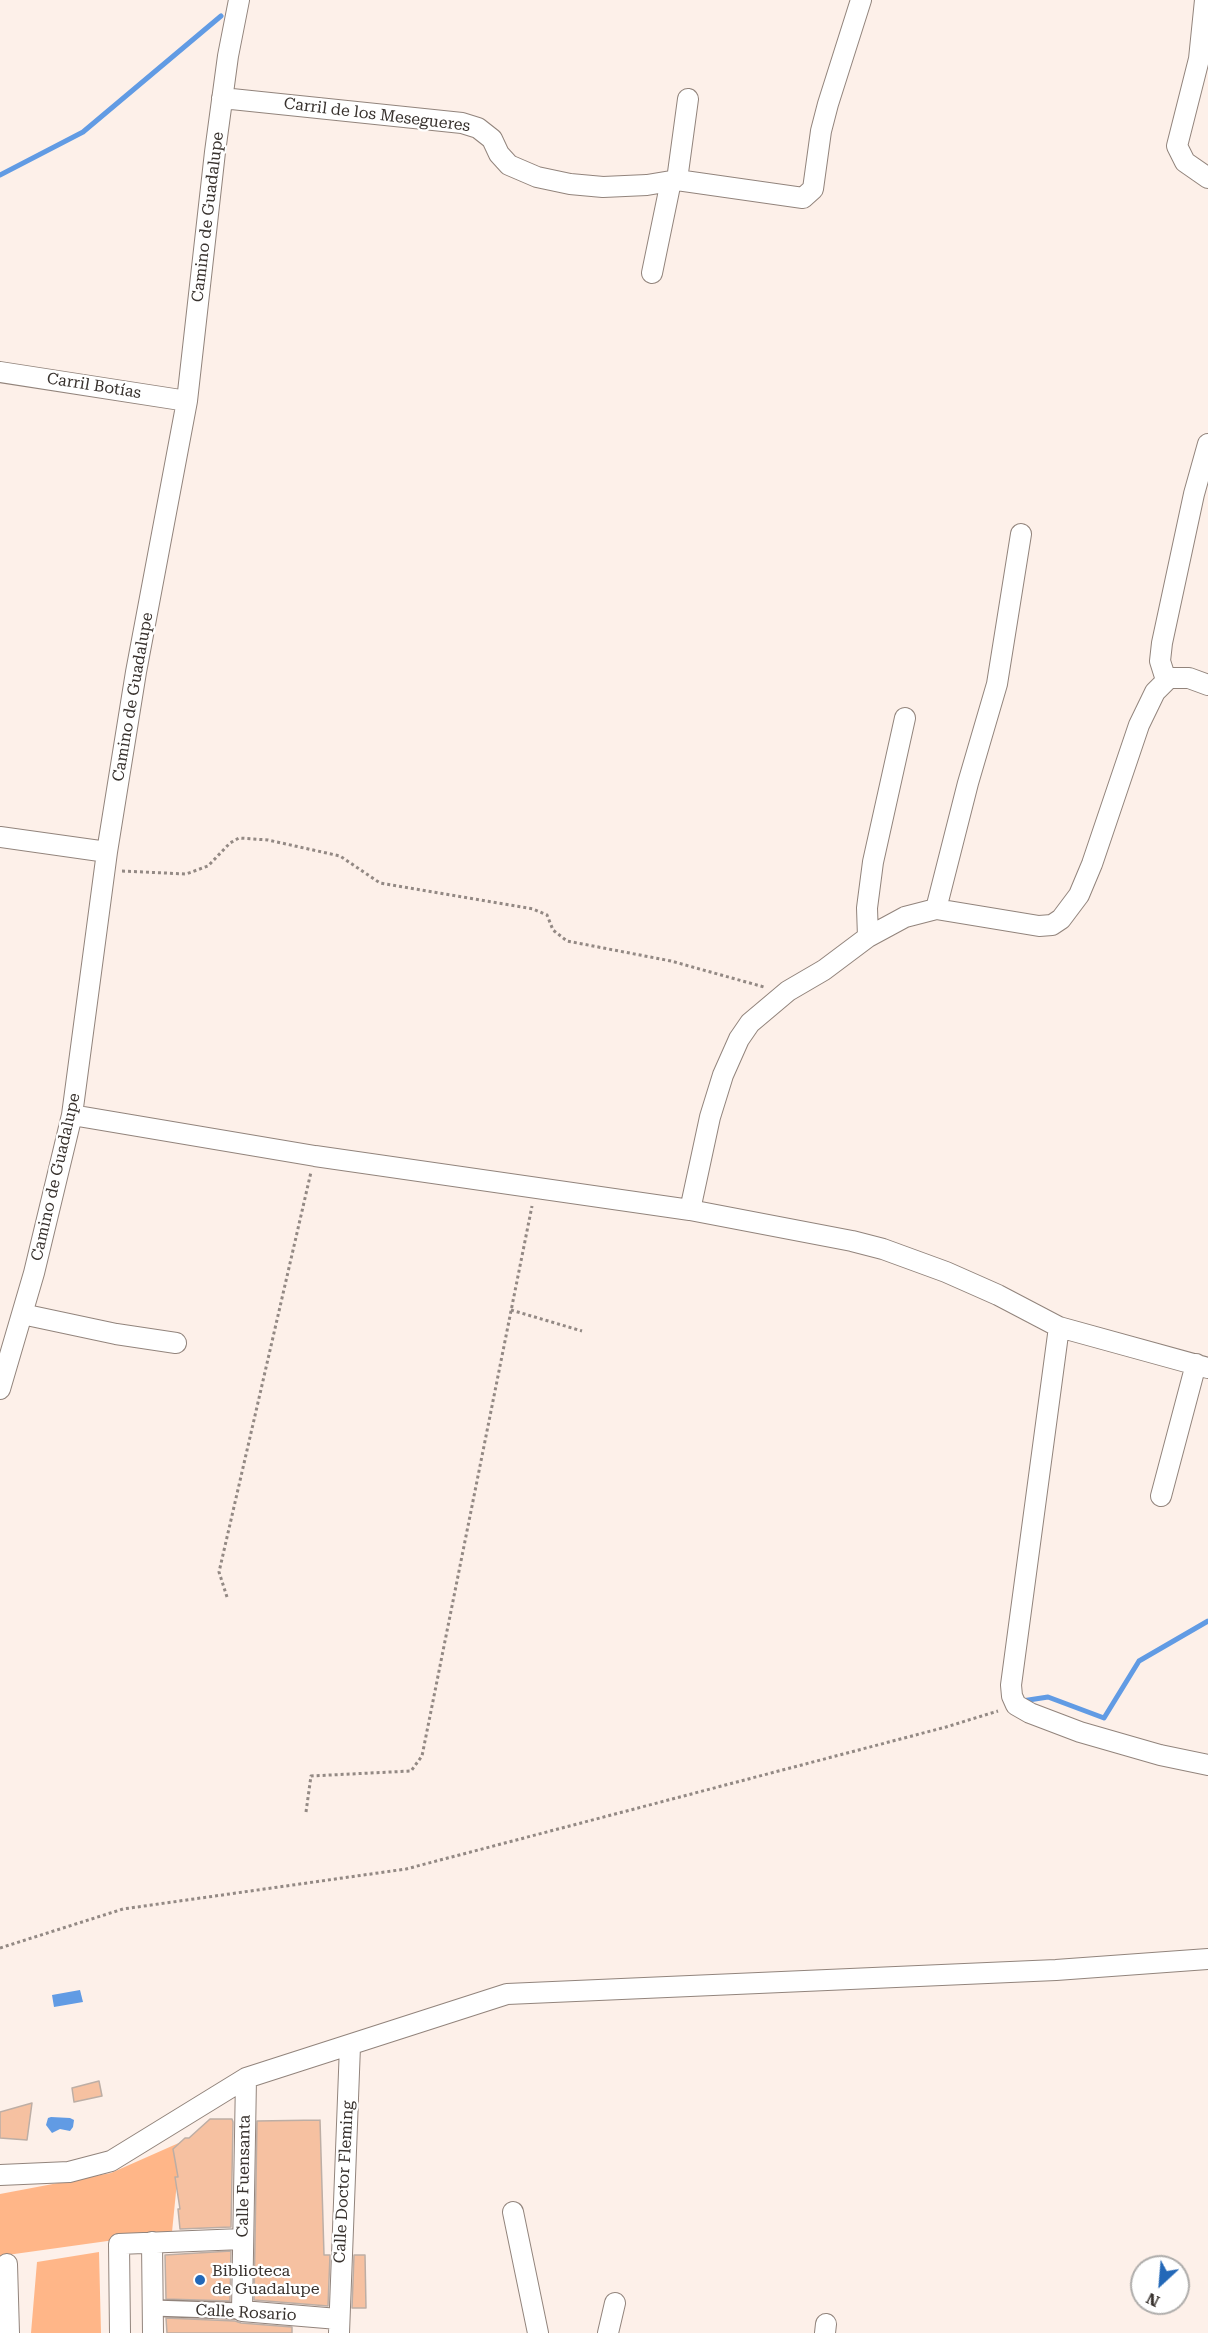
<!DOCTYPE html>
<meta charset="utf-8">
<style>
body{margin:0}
#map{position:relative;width:1208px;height:2333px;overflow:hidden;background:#fdf0e9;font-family:"Roboto Serif",serif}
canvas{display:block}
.north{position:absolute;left:1130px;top:2255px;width:60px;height:60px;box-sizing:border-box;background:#fff;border:2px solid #afadab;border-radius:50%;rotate:206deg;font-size:16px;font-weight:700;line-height:24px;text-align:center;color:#38322e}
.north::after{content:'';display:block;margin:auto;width:21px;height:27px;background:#2368b8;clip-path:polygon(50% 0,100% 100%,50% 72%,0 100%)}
</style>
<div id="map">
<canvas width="1208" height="2333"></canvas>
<div class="north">N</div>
</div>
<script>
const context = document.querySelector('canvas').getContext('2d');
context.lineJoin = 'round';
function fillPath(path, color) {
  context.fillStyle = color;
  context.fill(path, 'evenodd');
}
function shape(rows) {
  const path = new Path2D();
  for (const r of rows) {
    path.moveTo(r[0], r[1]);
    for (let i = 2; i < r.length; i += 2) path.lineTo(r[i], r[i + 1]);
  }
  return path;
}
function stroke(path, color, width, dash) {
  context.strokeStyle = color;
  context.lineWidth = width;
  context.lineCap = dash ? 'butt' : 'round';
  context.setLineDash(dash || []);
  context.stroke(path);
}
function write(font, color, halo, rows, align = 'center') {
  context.font = font + ' "Roboto Serif",serif';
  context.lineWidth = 4.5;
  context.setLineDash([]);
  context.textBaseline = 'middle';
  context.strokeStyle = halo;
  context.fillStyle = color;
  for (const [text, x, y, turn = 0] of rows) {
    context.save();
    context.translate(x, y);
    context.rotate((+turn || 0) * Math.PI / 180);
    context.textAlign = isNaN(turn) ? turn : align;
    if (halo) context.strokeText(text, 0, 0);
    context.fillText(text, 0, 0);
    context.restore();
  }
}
fillPath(shape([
 [181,2142,172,2232,0,2256,0,2194,111,2173],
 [99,2252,101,2333,31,2333,37,2262]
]), '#ffb688');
fillPath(shape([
 [80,1990,83,2002,54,2007,52,1995],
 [51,2117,70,2118,74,2120,73,2127,70,2131,60,2129,52,2133,46,2125,48,2118]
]), '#619be4');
stroke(shape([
 [0,175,83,132,221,16],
 [1022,1701,1048,1697,1104,1718,1139,1661,1208,1621]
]), '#619be4', 5);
const building = shape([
 [99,2081,102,2096,74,2102,72,2088,99,2081],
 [32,2103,27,2140,0,2138,0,2112,32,2103],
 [210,2119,232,2119,233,2122,231,2227,180,2229,178,2209,180,2209,175,2177,178,2177,173,2149,185,2138,189,2138,210,2119],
 [320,2120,324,2255,330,2255,328,2306,254,2300,257,2121,320,2120],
 [231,2251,230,2301,166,2299,165,2255,231,2251],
 [354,2255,365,2255,366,2308,352,2308,354,2255],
 [166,2318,235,2321,241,2323,292,2327,292,2333,167,2333,166,2318]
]);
fillPath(building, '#f6c1a1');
stroke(building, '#bdaea5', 1.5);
const pedestrian = shape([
 [153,2308,242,2311]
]);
const minor = shape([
 [1205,0,1199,59,1177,146,1185,162,1208,178],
 [222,98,462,123,478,128,492,139,499,154,509,165,537,177,570,184,603,187,647,185,677,180,803,198,813,189,821,131,828,104,861,0],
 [677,180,688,99],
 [652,273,671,181],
 [0,372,187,401],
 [1166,680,1160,661,1162,643,1194,494,1208,444],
 [0,837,107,852],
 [936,909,968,783,997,684,1021,534],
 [868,937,867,908,873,862,905,718],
 [72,1115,315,1156,690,1210,852,1241,883,1249,946,1272,998,1295,1059,1327,1208,1368],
 [690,1210,710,1117,723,1075,739,1039,750,1023,788,991,824,970,868,937,905,917,936,909,1039,926,1052,925,1061,919,1079,895,1092,864,1139,725,1155,692,1169,678,1189,678,1208,685],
 [22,1314,116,1334,176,1343],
 [1059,1327,1011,1685,1012,1696,1016,1705,1030,1713,1080,1732,1160,1755,1208,1765],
 [0,1389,34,1273,72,1115,107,852,136,672,187,401,215,152,228,56,239,0],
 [1161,1496,1196,1364],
 [246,2078,242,2311,338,2319],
 [0,2175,69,2172,111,2161,246,2078,507,1994,1056,1970,1208,1959],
 [513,2212,538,2333],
 [152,2242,153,2333],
 [7,2264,9,2333],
 [120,2333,119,2244,242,2239],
 [339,2333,350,2046],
 [608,2333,615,2303],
 [825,2333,826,2324]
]);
stroke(pedestrian, '#92847c', 18);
stroke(minor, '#92847c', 22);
stroke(shape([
 [122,871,186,874,208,866,230,843,239,838,268,840,340,856,380,883,533,909,547,915,553,930,567,941,671,961,764,987],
 [511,1310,582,1331],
 [227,1597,219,1572,311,1172],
 [306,1812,311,1776,411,1771,422,1756,532,1206],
 [0,1948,123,1909,406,1869,946,1727,998,1711]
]), '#938984', 3, [3, 3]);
stroke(pedestrian, '#fff', 15);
stroke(minor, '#fff', 20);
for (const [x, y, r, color] of [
 [200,2280,6,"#2368b8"]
]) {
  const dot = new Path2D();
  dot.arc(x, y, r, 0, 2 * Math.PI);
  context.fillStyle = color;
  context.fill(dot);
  stroke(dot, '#fff', 2);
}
write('16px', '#38322e', '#fff', [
 ["Carril de los Mesegueres",377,115,7],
 ["Camino de Guadalupe",208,217,-83],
 ["Carril Botías",94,386,9],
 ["Camino de Guadalupe",133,697,-80],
 ["Camino de Guadalupe",56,1177,-77],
 ["Calle Fuensanta",244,2176,-89],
 ["Calle Doctor Fleming",344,2182,-87],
 ["Calle Rosario",246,2313,3]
]);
write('16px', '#38322e', '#fff', [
 ["Biblioteca",212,2271],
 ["de Guadalupe",212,2289]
], 'left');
</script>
